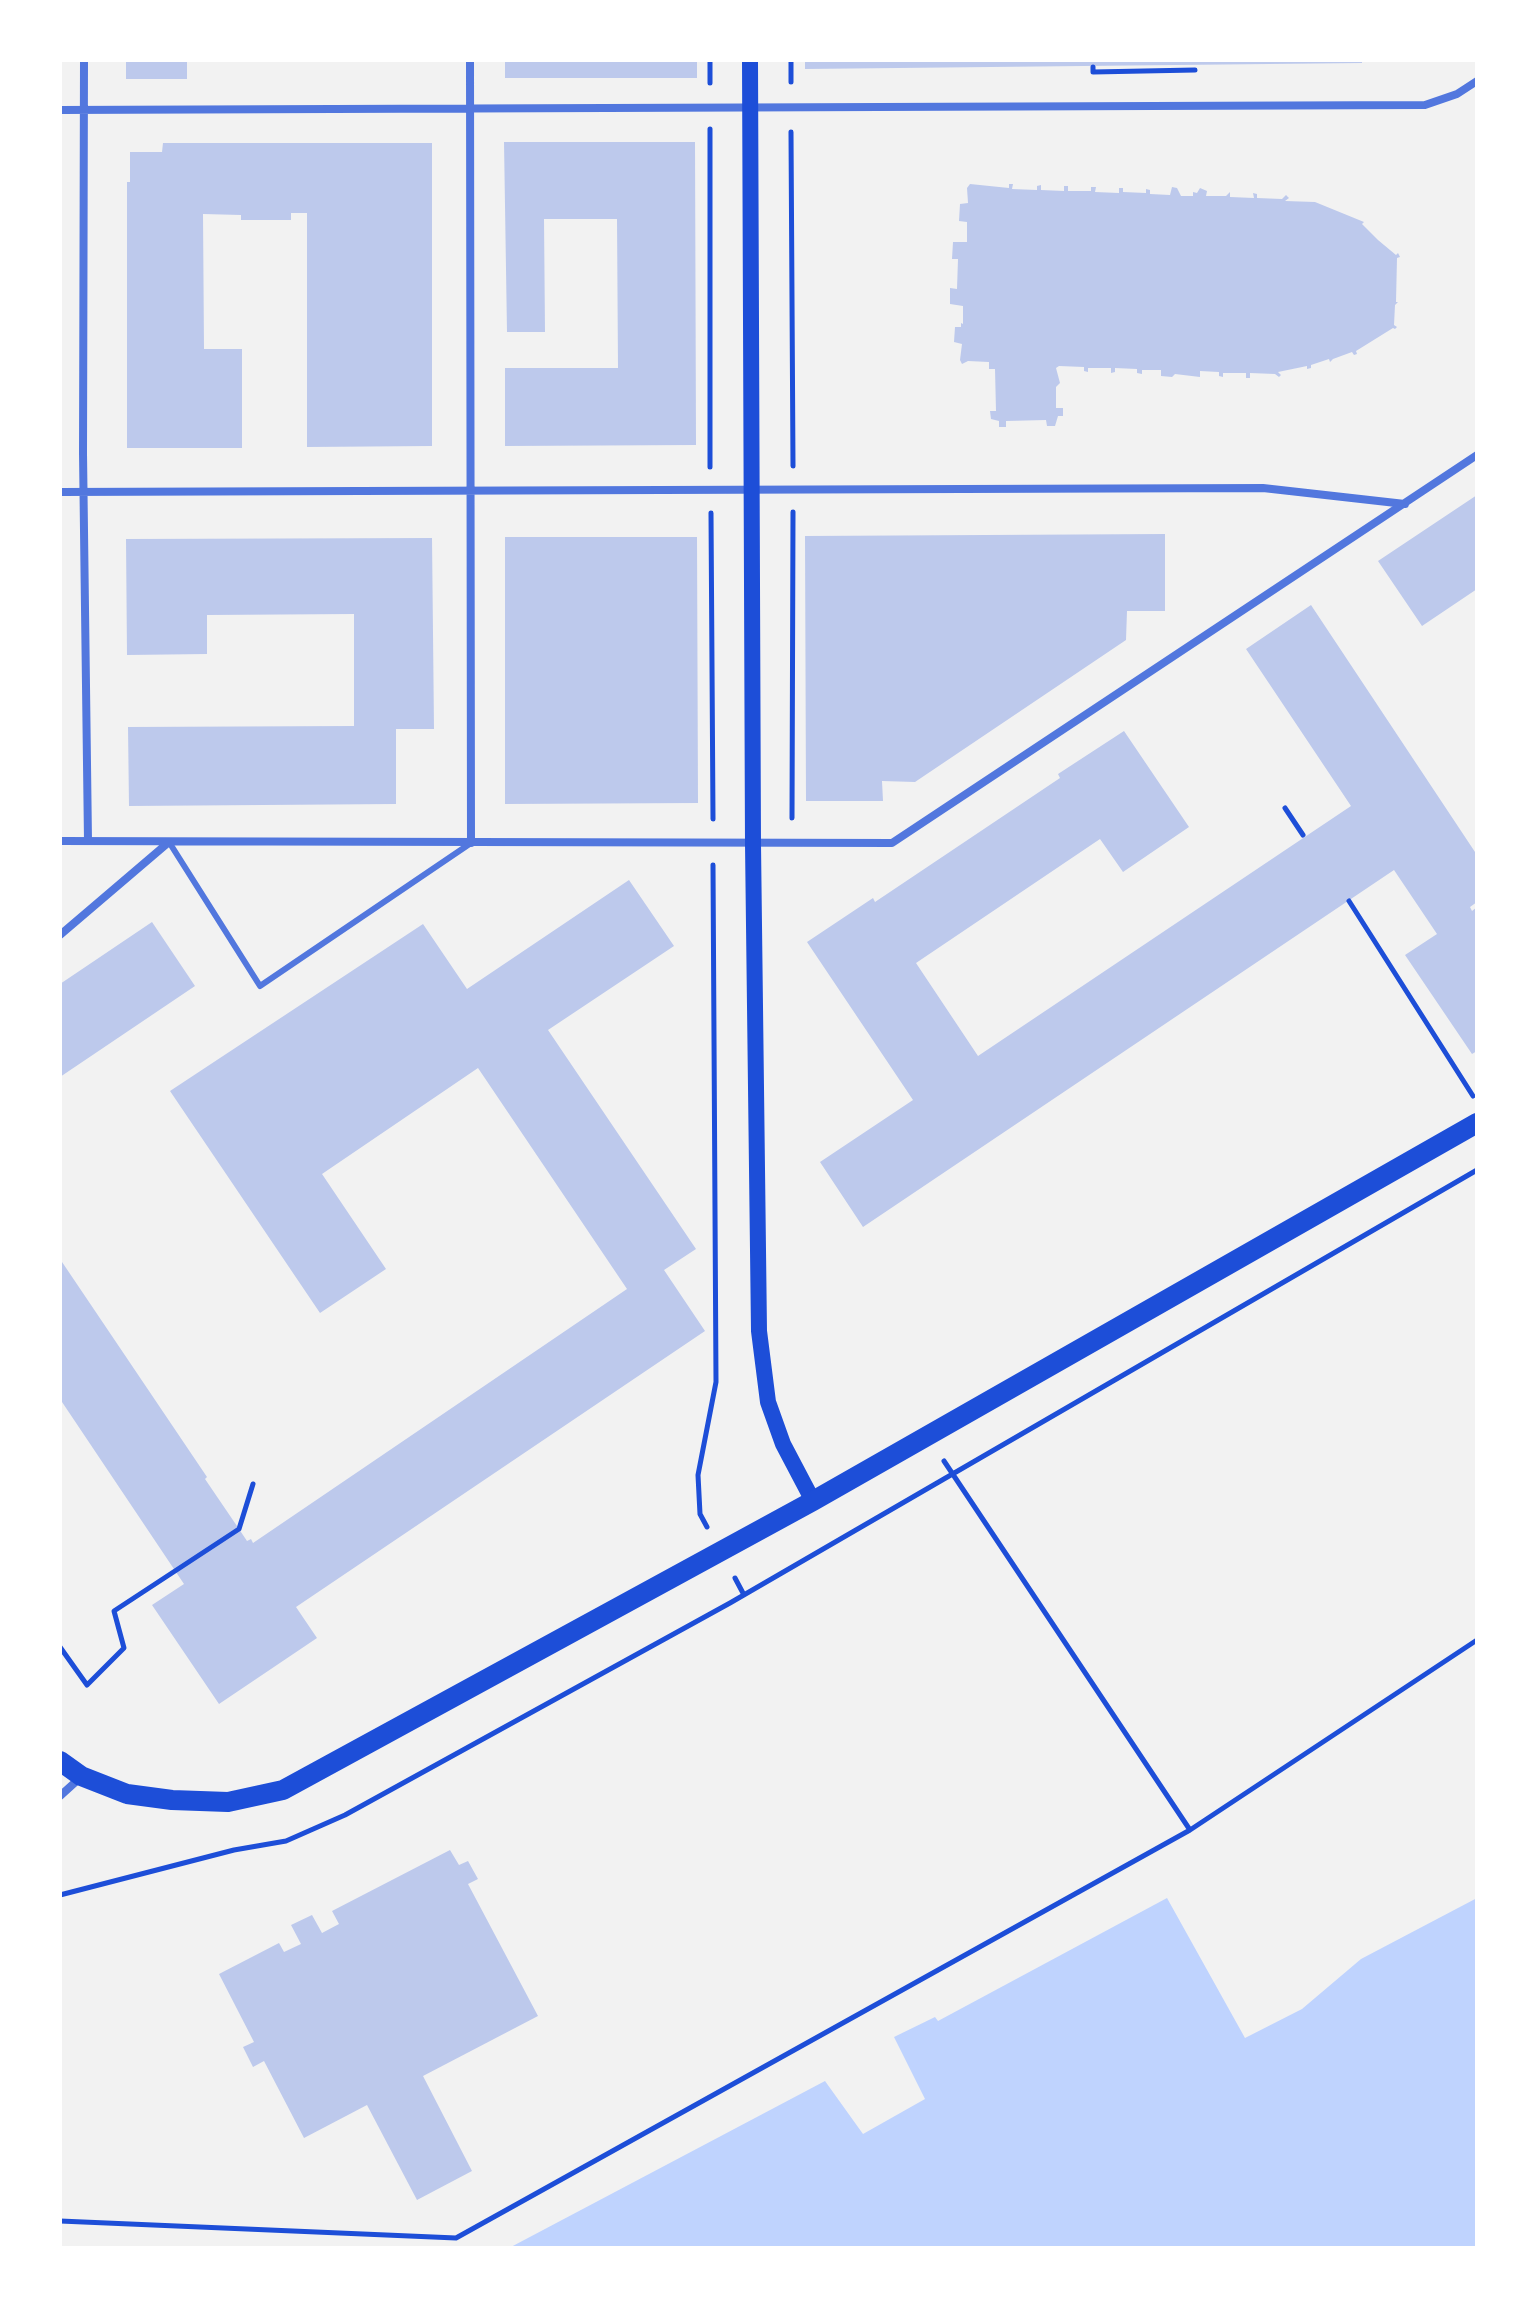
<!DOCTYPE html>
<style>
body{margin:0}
#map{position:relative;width:1537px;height:2308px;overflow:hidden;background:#f2f2f2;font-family:"Alegreya Sans",sans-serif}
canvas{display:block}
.frame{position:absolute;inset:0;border:62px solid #fff;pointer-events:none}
</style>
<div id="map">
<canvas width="1537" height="2308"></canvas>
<div class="frame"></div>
</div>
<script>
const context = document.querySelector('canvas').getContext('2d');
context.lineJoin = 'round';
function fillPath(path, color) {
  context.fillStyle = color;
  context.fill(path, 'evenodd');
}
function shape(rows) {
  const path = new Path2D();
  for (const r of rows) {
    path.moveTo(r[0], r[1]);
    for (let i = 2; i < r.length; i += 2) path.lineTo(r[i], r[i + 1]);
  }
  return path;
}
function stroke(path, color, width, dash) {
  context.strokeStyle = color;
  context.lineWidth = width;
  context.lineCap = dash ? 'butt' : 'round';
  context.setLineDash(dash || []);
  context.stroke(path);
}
fillPath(shape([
 [1167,1898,1245,2038,1302,2009,1361,1959,1477,1898,1477,2248,509,2248,825,2081,863,2134,925,2099,894,2037,935,2017,938,2021]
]), '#bfd3fe');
fillPath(shape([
 [126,60,187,60,187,79,126,79],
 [505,60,697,60,697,78,505,78],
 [805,60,1362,60,1362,63,805,69],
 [504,142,695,142,696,445,505,446,505,368,618,368,617,219,544,219,545,332,507,332],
 [163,143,432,143,432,446,307,447,307,213,291,213,291,220,241,220,241,215,203,214,204,349,242,349,242,448,127,448,127,182,130,182,130,152,162,152],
 [970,184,1009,188,1009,184,1013,184,1012,189,1037,190,1037,186,1041,185,1041,190,1064,191,1064,186,1068,186,1068,191,1091,191,1091,187,1096,187,1095,192,1119,193,1119,188,1123,188,1123,192,1146,193,1146,189,1150,190,1150,194,1170,195,1172,187,1177,188,1181,196,1193,196,1193,192,1197,193,1200,188,1207,191,1206,196,1226,196,1230,192,1230,197,1254,198,1253,193,1257,194,1257,198,1282,199,1286,195,1289,198,1285,201,1315,202,1364,222,1362,224,1378,240,1396,255,1398,253,1400,257,1397,258,1396,302,1398,302,1395,305,1394,325,1397,327,1395,329,1393,328,1356,351,1357,354,1354,355,1352,352,1333,359,1330,362,1329,359,1311,365,1311,368,1307,369,1307,366,1278,372,1281,375,1279,377,1275,374,1250,373,1250,378,1246,378,1246,373,1223,373,1223,377,1219,376,1219,372,1200,371,1200,377,1175,374,1172,377,1161,376,1161,370,1142,370,1142,374,1137,373,1137,369,1115,368,1115,372,1111,373,1111,368,1088,368,1088,372,1084,371,1084,367,1059,366,1056,368,1060,383,1056,387,1056,408,1063,408,1063,416,1058,416,1055,426,1047,426,1046,420,1006,421,1006,427,999,427,999,421,991,419,990,411,996,411,995,369,989,369,989,362,968,361,962,364,960,360,962,344,954,342,955,327,961,327,961,323,963,324,963,306,950,304,950,288,957,289,958,259,952,259,953,242,967,242,967,222,959,221,960,204,968,203,967,188],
 [1477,495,1477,589,1422,626,1378,561],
 [1165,534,1165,611,1127,611,1126,640,915,782,882,781,883,801,806,801,805,536],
 [505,537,697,537,698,803,505,804],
 [432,538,434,729,396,729,396,804,129,806,128,727,354,726,354,614,207,615,207,654,127,655,126,539],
 [1311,605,1477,855,1477,902,1470,907,1472,911,1477,907,1477,1051,1472,1054,1405,955,1437,934,1394,870,863,1227,820,1162,913,1100,807,942,873,898,875,902,1060,778,1058,774,1124,731,1189,827,1123,872,1100,839,916,963,978,1056,1351,806,1246,649],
 [629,880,674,946,548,1030,696,1249,664,1270,705,1331,296,1607,317,1638,219,1704,152,1605,184,1584,60,1399,60,1259,207,1477,205,1479,239,1529,247,1541,251,1539,253,1543,627,1289,478,1068,322,1174,386,1269,320,1313,170,1091,423,924,467,989],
 [152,922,195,986,60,1077,60,984],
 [450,1850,459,1865,468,1861,478,1879,468,1884,538,2016,423,2076,472,2171,417,2200,367,2105,304,2138,264,2061,253,2067,243,2047,254,2042,219,1974,279,1943,284,1952,301,1944,291,1925,312,1915,322,1933,339,1924,332,1911]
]), '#bdc9ec');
stroke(shape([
 [710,60,710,83],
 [791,60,791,82],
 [1093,67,1093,72,1195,70],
 [710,129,710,467],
 [791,132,793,466],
 [711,513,713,819],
 [1285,808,1303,835],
 [792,818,793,512],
 [1349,901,1473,1096],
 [944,1461,1190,1830],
 [707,1527,700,1514,698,1475,716,1382,713,865],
 [735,1578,744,1595],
 [60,1647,87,1685,124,1648,114,1611,239,1529,253,1484],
 [60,1895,234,1850,286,1841,345,1815,730,1603,1477,1170],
 [60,2221,456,2238,1190,1830,1477,1640]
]), '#1d4ed8', 5);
stroke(shape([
 [169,842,260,986,471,843]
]), '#5277de', 6);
stroke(shape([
 [84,60,83,453,88,841],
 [470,60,471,843],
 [60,110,1425,105,1457,94,1477,81],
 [60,492,1263,488,1405,504],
 [60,841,892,843,1477,455],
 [60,935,169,842],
 [60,1796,81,1777]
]), '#5277de', 8);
stroke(shape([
 [750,60,753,844,759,1331,768,1402,783,1444,813,1501]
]), '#1d4ed8', 16);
stroke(shape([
 [60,1761,81,1776,127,1794,172,1800,228,1802,283,1790,813,1501,1477,1123]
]), '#1d4ed8', 20);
</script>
